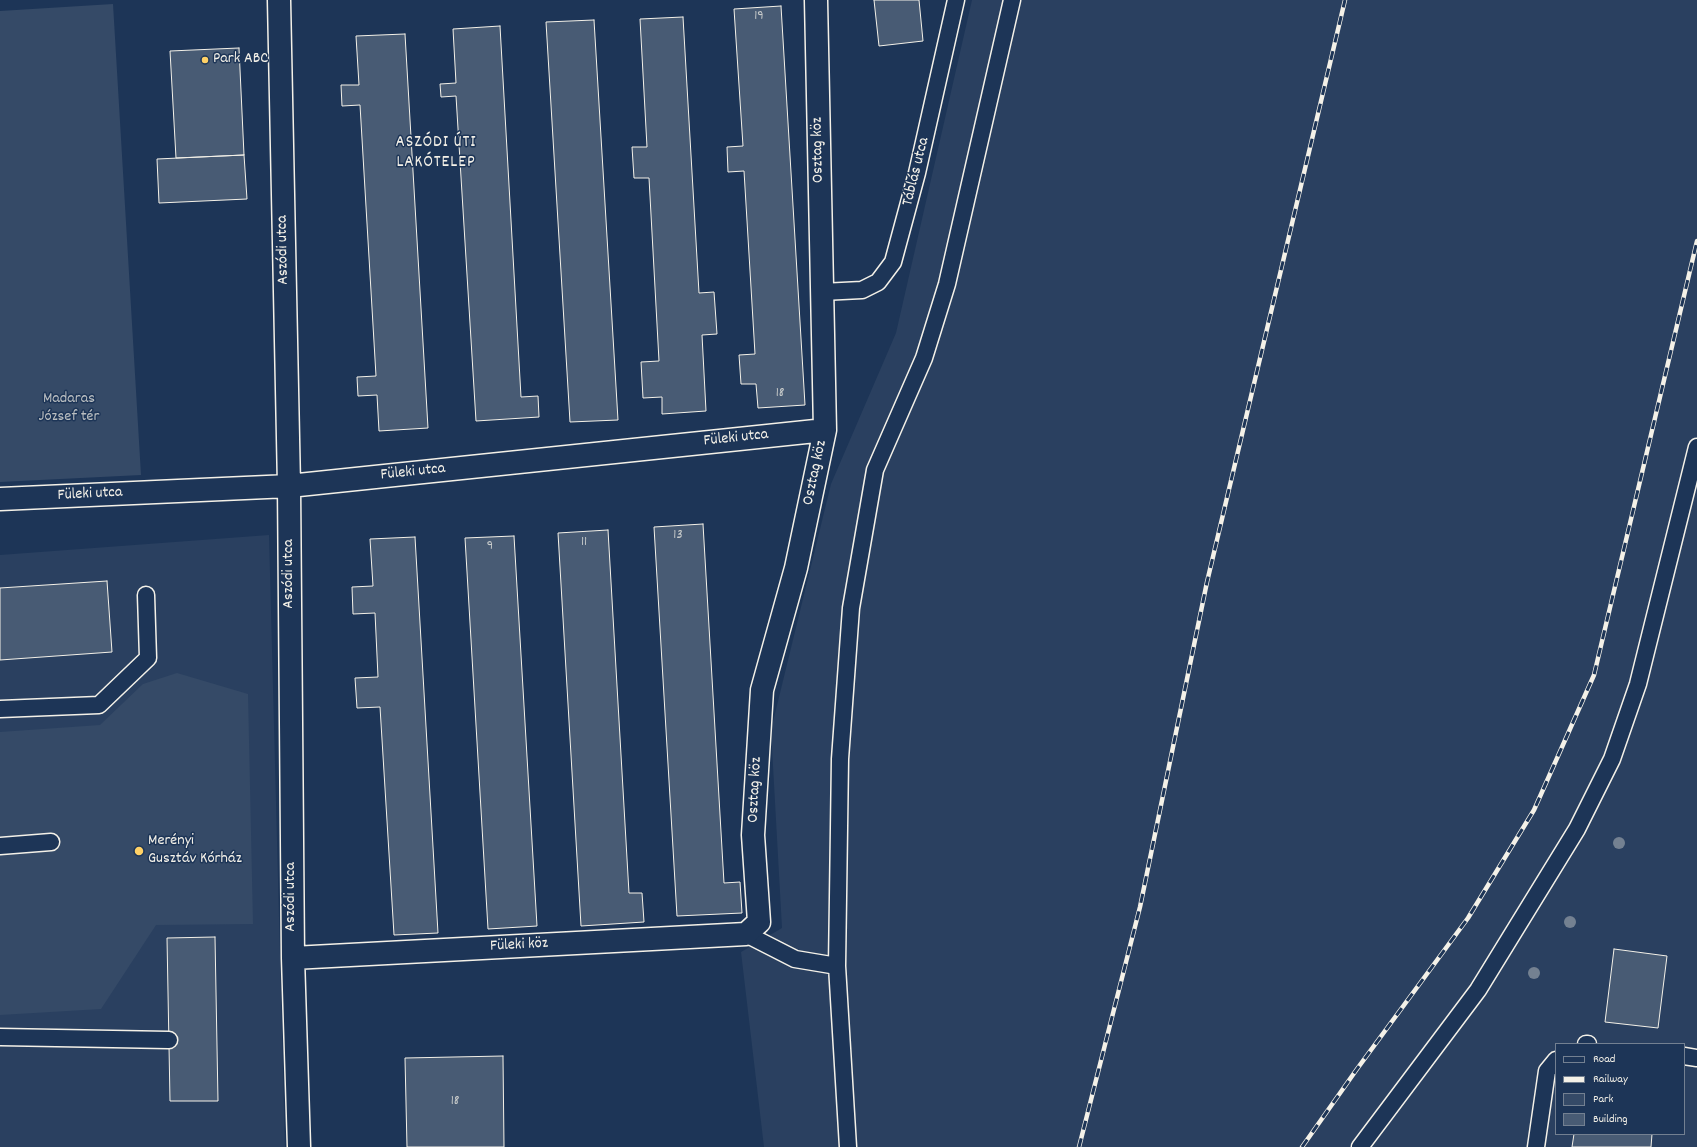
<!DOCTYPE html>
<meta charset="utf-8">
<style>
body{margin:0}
#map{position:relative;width:1697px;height:1147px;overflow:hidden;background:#1d3557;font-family:Dekko,sans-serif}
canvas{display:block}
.legend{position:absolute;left:1555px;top:1043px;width:130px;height:92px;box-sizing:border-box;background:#1d3557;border:1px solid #738091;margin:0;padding:5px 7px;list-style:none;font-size:12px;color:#f4f1e8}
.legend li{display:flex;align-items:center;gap:8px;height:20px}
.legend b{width:20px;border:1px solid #738091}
</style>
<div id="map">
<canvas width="1697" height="1147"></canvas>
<ul class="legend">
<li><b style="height:5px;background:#1d3557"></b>Road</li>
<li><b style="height:5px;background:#f4f1e8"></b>Railway</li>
<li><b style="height:11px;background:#354a67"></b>Park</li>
<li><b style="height:11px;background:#485b74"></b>Building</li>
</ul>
</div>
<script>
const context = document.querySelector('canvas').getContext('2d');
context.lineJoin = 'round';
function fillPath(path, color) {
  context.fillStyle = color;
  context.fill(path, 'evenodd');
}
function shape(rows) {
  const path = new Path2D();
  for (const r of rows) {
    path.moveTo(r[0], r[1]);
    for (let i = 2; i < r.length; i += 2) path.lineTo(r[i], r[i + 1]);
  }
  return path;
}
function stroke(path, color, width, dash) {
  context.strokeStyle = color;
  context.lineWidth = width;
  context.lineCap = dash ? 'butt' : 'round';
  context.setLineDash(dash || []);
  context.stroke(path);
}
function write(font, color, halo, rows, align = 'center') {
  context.font = font + ' Dekko,sans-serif';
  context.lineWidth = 3;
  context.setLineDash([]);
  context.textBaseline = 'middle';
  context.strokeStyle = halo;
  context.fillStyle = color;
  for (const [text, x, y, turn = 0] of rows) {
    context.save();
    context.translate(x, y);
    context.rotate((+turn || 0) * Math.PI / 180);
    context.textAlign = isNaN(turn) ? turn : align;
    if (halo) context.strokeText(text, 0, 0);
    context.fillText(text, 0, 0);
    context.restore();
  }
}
fillPath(shape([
 [972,0,1697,0,1697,1147,764,1147,741,952,782,928,771,730,831,484,896,333],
 [1556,1044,1684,1044,1684,1134,1556,1134],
 [269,535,285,1147,0,1147,0,555]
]), '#2a4060');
fillPath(shape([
 [113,4,141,475,0,482,0,11],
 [177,673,248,694,253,924,156,925,101,1009,0,1015,0,732,100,725,143,684]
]), '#354a67');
const building = shape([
 [874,0,919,0,923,41,879,46,874,0],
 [781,6,805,405,758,408,756,384,741,384,739,355,755,354,744,171,728,172,727,147,743,146,734,9,781,6],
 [683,17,699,293,714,292,717,334,702,335,706,411,662,414,662,397,643,398,641,362,659,361,649,178,634,178,632,147,647,147,640,19,683,17],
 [594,20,618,420,570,422,546,22,594,20],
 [500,26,521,397,538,396,539,417,476,421,456,96,441,97,440,84,456,83,453,29,500,26],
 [405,34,428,428,379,431,377,395,358,396,357,377,376,376,360,105,342,106,341,85,359,85,356,36,405,34],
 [239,48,244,155,176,158,170,51,239,48],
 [244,155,247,199,159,203,157,159,244,155],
 [703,524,724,883,740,882,742,913,677,916,654,527,703,524],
 [608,530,629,893,642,893,644,922,581,926,558,533,608,530],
 [514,536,537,926,488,929,465,538,514,536],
 [415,537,438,933,394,935,380,707,357,708,355,678,378,677,375,613,353,614,352,587,373,586,370,539,415,537],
 [107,581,112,652,0,660,0,588,107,581],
 [215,937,218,1101,170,1101,167,938,215,937],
 [1614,949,1667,956,1658,1028,1605,1022,1614,949],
 [503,1056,504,1147,407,1147,405,1058,503,1056],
 [1574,1134,1652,1134,1651,1147,1572,1147,1574,1134]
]);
fillPath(building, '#485b74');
stroke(building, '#f4f1e8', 1);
const service = shape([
 [822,292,862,290,878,282,893,262,917,173,956,0],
 [0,709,99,705,148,658,146,595],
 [0,846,51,842],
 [746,934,795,959,837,966],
 [0,1037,169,1040],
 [1586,1044,1588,1044],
 [1684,1056,1697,1058],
 [848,1147,837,966,840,759,851,608,875,470,924,358,947,284,1012,0],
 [1360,1147,1478,990,1577,829,1612,759,1638,684,1697,447],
 [1536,1147,1547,1071,1556,1060]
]);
const minor = shape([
 [279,0,289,486,293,958,299,1147],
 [0,499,289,486,825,430],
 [293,958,746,934,759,922,753,835,762,690,796,568,825,430,816,0]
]);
stroke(service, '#f4f1e8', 19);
stroke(minor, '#f4f1e8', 25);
stroke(service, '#1d3557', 16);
stroke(minor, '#1d3557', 22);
const rail = shape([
 [1079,1147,1140,907,1207,582,1345,0],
 [1302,1147,1357,1069,1468,918,1534,810,1594,675,1697,241]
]);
stroke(rail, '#f4f1e8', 4.5);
stroke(rail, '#1d3557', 3, [9]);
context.fillStyle = '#748191';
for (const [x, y] of [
 [1619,843],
 [1570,922],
 [1534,973]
]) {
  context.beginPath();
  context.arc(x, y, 6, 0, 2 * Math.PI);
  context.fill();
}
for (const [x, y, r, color] of [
 [205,60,4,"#ffd166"],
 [139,851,5,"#ffd166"]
]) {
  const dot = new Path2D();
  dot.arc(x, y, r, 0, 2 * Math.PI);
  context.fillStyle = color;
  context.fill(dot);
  stroke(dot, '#1d3557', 1.5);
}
write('14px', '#c9cccb', null, [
 ["19",759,17],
 ["18",780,394],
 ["13",678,536],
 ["11",584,543],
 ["9",490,547],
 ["18",455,1102]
]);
write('16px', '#f4f1e8', '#1d3557', [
 ["Park ABC",213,60],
 ["Merényi",148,842],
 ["Gusztáv Kórház",148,860]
], 'left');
write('16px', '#f4f1e8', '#1d3557', [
 ["Osztag köz",819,150,-91],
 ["Táblás utca",917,172,-76],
 ["Aszódi utca",284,250,-91],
 ["Füleki utca",736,439,-6],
 ["Füleki utca",413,473,-6],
 ["Osztag köz",816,473,-78],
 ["Füleki utca",90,495,-3],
 ["Aszódi utca",290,574,-90],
 ["Osztag köz",756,790,-87],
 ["Aszódi utca",292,897,-90],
 ["Füleki köz",519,946,-3]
]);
write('16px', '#bbbfc1', '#1d3557', [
 ["Madaras",69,400],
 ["József tér",69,418]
]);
context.letterSpacing = '1px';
write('17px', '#f4f1e8', '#1d3557', [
 ["ASZÓDI ÚTI",436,144],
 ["LAKÓTELEP",436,164]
]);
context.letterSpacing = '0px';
</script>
